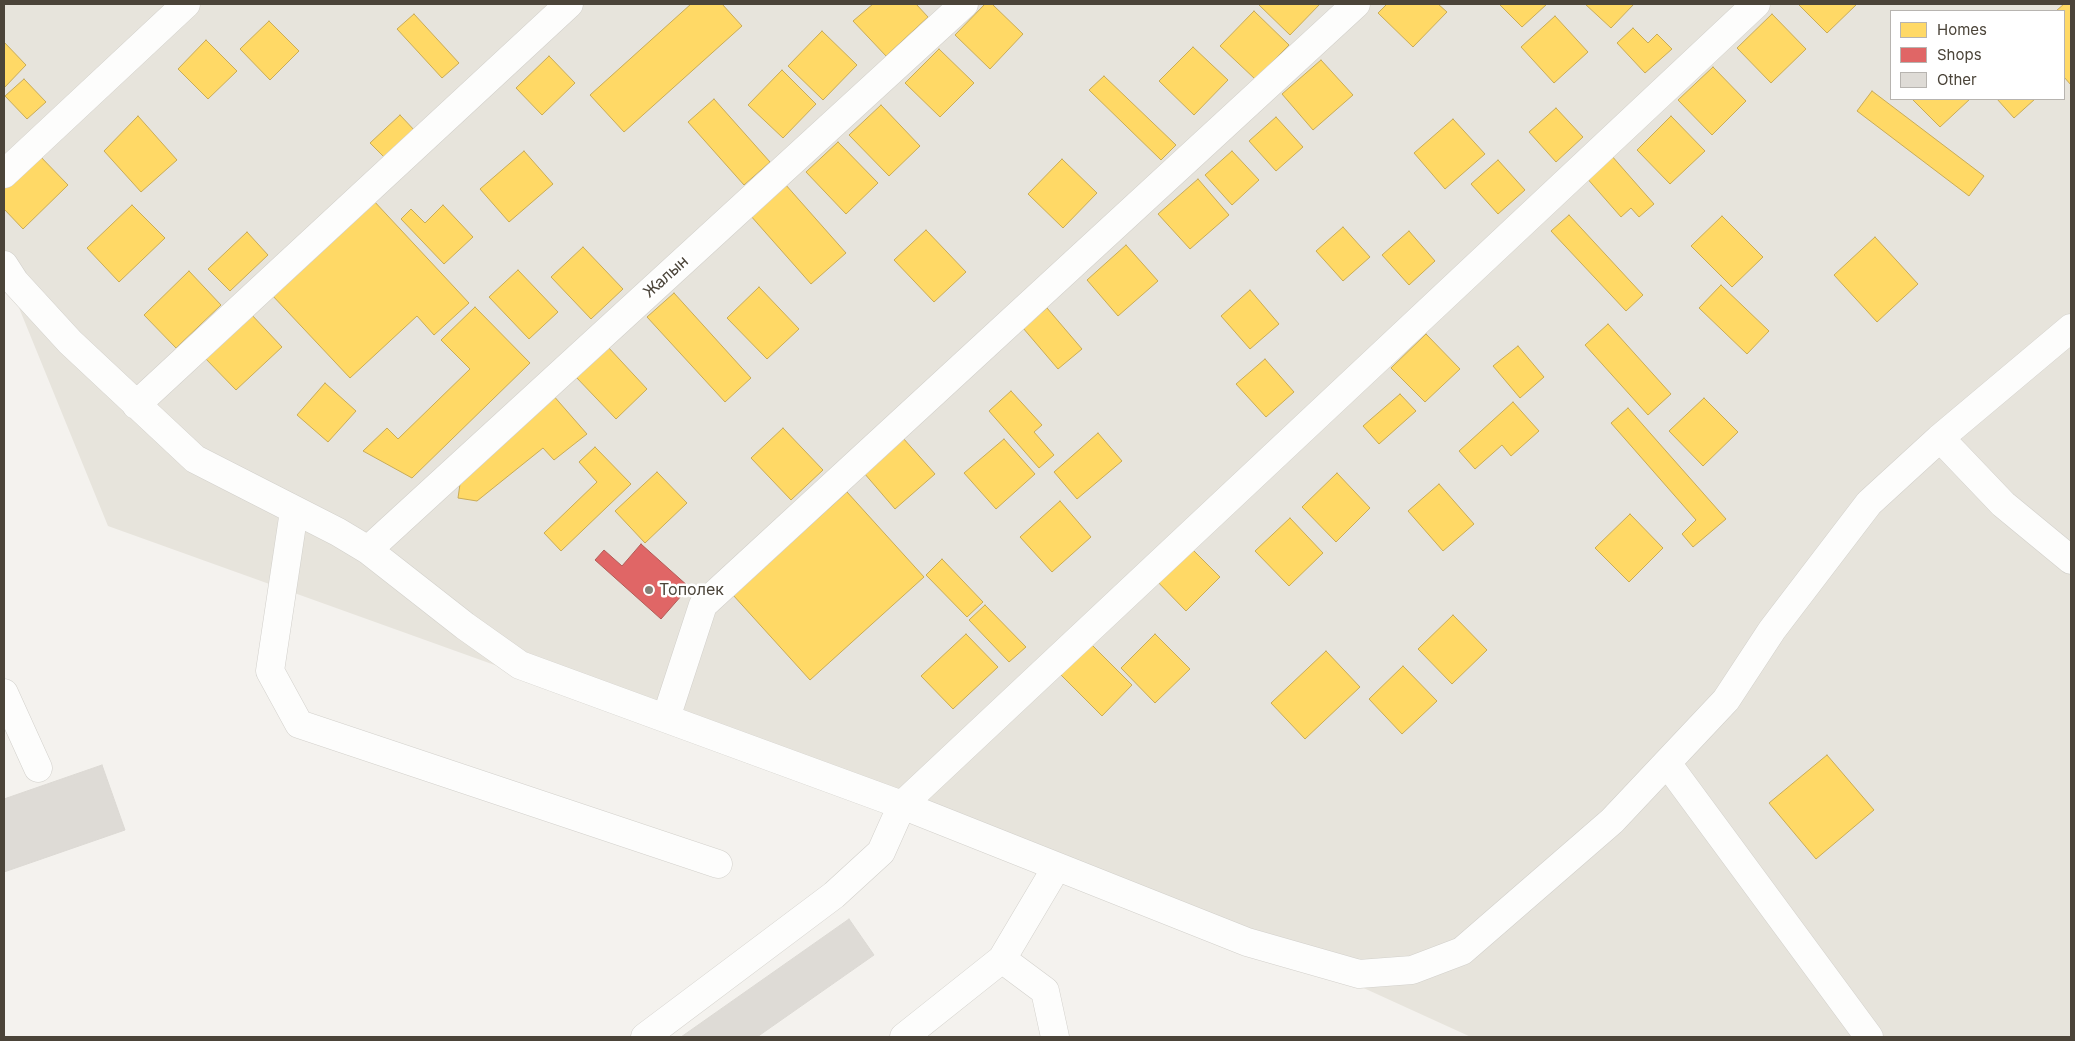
<!DOCTYPE html>
<meta charset="utf-8">
<style>
body{margin:0}
#map{position:relative;width:2075px;height:1041px;overflow:hidden;background:#f4f2ee;font-family:Inter,sans-serif}
canvas{display:block}
.frame{position:absolute;inset:0;border:5px solid #4b4439;pointer-events:none}
.legend{position:absolute;left:1890px;top:10px;width:175px;height:90px;box-sizing:border-box;background:#fff;border:1px solid #b7b4b0;margin:0;padding:6px 9px;list-style:none;font-size:15px;color:#4b4439}
.legend li{display:flex;align-items:center;gap:10px;height:25px}
.legend b{width:25px;border:1px solid #b7b4b0}
</style>
<div id="map">
<canvas width="2075" height="1041"></canvas>
<div class="frame"></div>
<ul class="legend">
<li><b style="height:14px;background:#ffd966"></b>Homes</li>
<li><b style="height:14px;background:#e06666"></b>Shops</li>
<li><b style="height:14px;background:#dedbd6"></b>Other</li>
</ul>
</div>
<script>
const context = document.querySelector('canvas').getContext('2d');
context.lineJoin = 'round';
function fillPath(path, color) {
  context.fillStyle = color;
  context.fill(path, 'evenodd');
}
function shape(rows) {
  const path = new Path2D();
  for (const r of rows) {
    path.moveTo(r[0], r[1]);
    for (let i = 2; i < r.length; i += 2) path.lineTo(r[i], r[i + 1]);
  }
  return path;
}
function stroke(path, color, width, dash) {
  context.strokeStyle = color;
  context.lineWidth = width;
  context.lineCap = dash ? 'butt' : 'round';
  context.setLineDash(dash || []);
  context.stroke(path);
}
function write(font, color, halo, rows, align = 'center') {
  context.font = font + ' Inter,sans-serif';
  context.lineWidth = 5;
  context.setLineDash([]);
  context.textBaseline = 'middle';
  context.strokeStyle = halo;
  context.fillStyle = color;
  for (const [text, x, y, turn = 0] of rows) {
    context.save();
    context.translate(x, y);
    context.rotate((+turn || 0) * Math.PI / 180);
    context.textAlign = isNaN(turn) ? turn : align;
    if (halo) context.strokeText(text, 0, 0);
    context.fillText(text, 0, 0);
    context.restore();
  }
}
fillPath(shape([
 [4,4,2071,4,2071,1037,1471,1037,1254,938,108,526,4,271],
 [1891,11,2064,11,2064,99,1891,99]
]), '#e7e4dc');
const homes = shape([
 [691,4,722,4,742,26,624,132,590,95,691,4],
 [873,4,916,4,928,17,886,56,853,21,873,4],
 [985,4,992,4,1023,34,990,69,955,35,985,4],
 [1258,4,1320,4,1290,35,1258,4],
 [1387,4,1438,4,1447,12,1413,47,1378,13,1387,4],
 [1499,4,1547,4,1522,27,1499,4],
 [1585,4,1634,4,1611,28,1585,4],
 [1798,4,1857,4,1827,33,1798,4],
 [2064,4,2071,4,2071,85,2064,77,2064,11,2056,11,2064,4],
 [1254,11,1289,45,1255,79,1220,46,1254,11],
 [414,14,459,63,442,78,397,29,414,14],
 [1772,14,1806,49,1771,83,1737,48,1772,14],
 [1555,16,1588,52,1554,83,1521,47,1555,16],
 [269,21,299,51,270,80,240,49,269,21],
 [1633,28,1648,43,1657,34,1672,49,1645,73,1617,43,1633,28],
 [822,31,857,65,823,100,788,66,822,31],
 [206,40,237,71,208,99,178,69,206,40],
 [4,42,26,65,4,88,4,42],
 [1193,47,1228,80,1194,115,1159,81,1193,47],
 [939,49,974,83,940,117,905,83,939,49],
 [549,56,575,83,542,115,516,88,549,56],
 [1321,60,1353,95,1313,130,1282,94,1321,60],
 [1713,67,1746,101,1712,135,1678,100,1713,67],
 [782,70,816,104,783,138,748,105,782,70],
 [1104,76,1176,145,1161,160,1089,90,1104,76],
 [24,79,46,102,27,119,5,96,24,79],
 [1872,91,1984,176,1969,196,1857,111,1872,91],
 [714,99,770,162,744,185,688,122,714,99],
 [1912,99,1970,99,1940,127,1912,99],
 [1997,99,2035,99,2014,118,1997,99],
 [881,105,920,146,889,176,849,135,881,105],
 [1556,108,1583,137,1556,162,1529,132,1556,108],
 [400,115,416,132,386,159,370,143,400,115],
 [138,116,177,160,141,192,104,151,138,116],
 [1671,116,1705,151,1670,184,1637,150,1671,116],
 [1276,117,1303,147,1276,171,1249,141,1276,117],
 [1453,119,1485,154,1445,189,1414,153,1453,119],
 [838,142,878,183,846,214,806,172,838,142],
 [524,151,553,184,509,222,480,189,524,151],
 [1232,151,1259,180,1232,205,1205,175,1232,151],
 [36,152,68,185,23,229,4,209,4,183,36,152],
 [1611,155,1654,204,1639,217,1631,208,1621,217,1585,176,1611,155],
 [1062,159,1097,193,1063,228,1028,194,1062,159],
 [1498,160,1525,190,1498,214,1471,184,1498,160],
 [1198,179,1229,215,1190,249,1158,214,1198,179],
 [785,184,846,253,811,284,750,215,785,184],
 [373,200,469,303,434,335,417,316,350,378,271,294,373,200],
 [132,205,165,238,119,282,87,248,132,205],
 [443,205,473,237,444,264,401,219,411,209,425,223,443,205],
 [1569,215,1643,295,1626,311,1551,231,1569,215],
 [1722,216,1763,257,1732,287,1691,246,1722,216],
 [1343,227,1370,257,1343,281,1316,251,1343,227],
 [926,230,966,272,934,302,894,260,926,230],
 [1409,231,1435,261,1409,285,1382,255,1409,231],
 [247,232,268,255,230,291,208,269,247,232],
 [1875,237,1918,284,1877,322,1834,275,1875,237],
 [1126,245,1158,281,1118,316,1087,280,1126,245],
 [583,247,623,289,591,319,551,277,583,247],
 [518,270,558,312,529,339,489,297,518,270],
 [189,271,221,305,176,348,144,315,189,271],
 [1721,285,1769,331,1747,354,1699,308,1721,285],
 [759,287,799,329,767,359,727,318,759,287],
 [1250,290,1279,324,1250,349,1221,316,1250,290],
 [674,293,751,378,725,402,647,317,674,293],
 [475,307,530,363,412,478,363,451,387,428,398,439,470,369,441,340,475,307],
 [1047,308,1082,349,1058,369,1023,328,1047,308],
 [250,313,282,347,236,390,204,357,250,313],
 [1608,324,1671,394,1648,415,1585,345,1608,324],
 [1426,334,1460,369,1425,402,1391,368,1426,334],
 [1518,346,1544,377,1520,398,1493,366,1518,346],
 [608,347,647,389,616,419,576,377,608,347],
 [1265,359,1294,392,1266,417,1236,384,1265,359],
 [325,383,356,411,328,442,297,415,325,383],
 [1011,391,1042,425,1034,432,1054,455,1039,468,989,411,1011,391],
 [552,394,587,434,554,460,543,448,477,501,458,498,462,470,552,394],
 [1400,394,1416,411,1379,444,1363,426,1400,394],
 [1704,398,1738,432,1703,466,1669,431,1704,398],
 [1513,402,1539,431,1511,456,1502,445,1475,469,1459,451,1513,402],
 [1628,408,1726,519,1693,547,1682,534,1696,520,1611,423,1628,408],
 [783,428,823,470,791,500,751,458,783,428],
 [1098,433,1122,461,1077,499,1054,472,1098,433],
 [903,438,935,474,895,509,864,473,903,438],
 [1004,439,1035,474,996,509,964,473,1004,439],
 [595,447,631,484,561,551,544,533,597,482,579,462,595,447],
 [657,472,687,503,645,543,615,511,657,472],
 [1337,473,1370,508,1336,542,1302,507,1337,473],
 [1439,484,1474,524,1443,551,1408,511,1439,484],
 [847,492,924,577,810,680,733,595,847,492],
 [1060,501,1091,537,1052,572,1020,537,1060,501],
 [1630,514,1663,548,1629,582,1595,548,1630,514],
 [1290,518,1323,553,1289,586,1255,551,1290,518],
 [1186,543,1220,577,1186,611,1152,576,1186,543],
 [942,559,983,602,967,617,926,575,942,559],
 [985,605,1026,647,1009,662,969,620,985,605],
 [1453,615,1487,650,1452,684,1418,649,1453,615],
 [966,634,998,667,953,709,921,676,966,634],
 [1155,634,1190,669,1155,703,1121,668,1155,634],
 [1085,638,1132,685,1102,716,1054,668,1085,638],
 [1326,651,1360,687,1305,739,1271,703,1326,651],
 [1403,666,1437,701,1402,734,1369,699,1403,666],
 [1827,755,1874,810,1816,859,1769,803,1827,755]
]);
fillPath(homes, '#ffd966');
stroke(homes, '#c9ac58', 1);
const shops = shape([
 [641,544,689,587,661,619,595,560,604,550,622,566,641,544]
]);
fillPath(shops, '#e06666');
stroke(shops, '#b35c58', 1);
const building = shape([
 [102,765,125,830,4,872,4,799,102,765],
 [849,919,874,955,757,1037,681,1037,849,919]
]);
fillPath(building, '#dedbd6');
stroke(building, '#dcd9d4', 1);
const minor = shape([
 [4,174,186,4],
 [4,265,15,282,70,342,195,459,338,532,368,550,465,626,520,665,902,805,1247,942,1359,974,1412,970,1462,951,1612,821,1726,700,1772,630,1869,503,1940,438,2071,328],
 [136,405,569,4],
 [1940,438,2003,504,2071,560],
 [294,511,270,671,299,724,718,864],
 [368,550,964,4],
 [4,693,38,768],
 [666,718,703,605,1356,4],
 [1667,763,1869,1037],
 [1002,959,1045,991,1055,1037],
 [645,1037,834,895,881,852,902,805,1756,4],
 [904,1037,1002,959,1056,868]
]);
stroke(minor, '#d2d0cb', 29);
stroke(minor, '#fdfdfc', 28);
for (const [x, y, r, color] of [
 [649,590,5,"#868178"]
]) {
  const dot = new Path2D();
  dot.arc(x, y, r, 0, 2 * Math.PI);
  context.fillStyle = color;
  context.fill(dot);
  stroke(dot, '#fff', 2);
}
write('16px', '#4b4439', '#fff', [
 ["Жалын",666,277,-42]
]);
write('16px', '#4b4439', '#fff', [
 ["Тополек",659,590]
], 'left');
</script>
